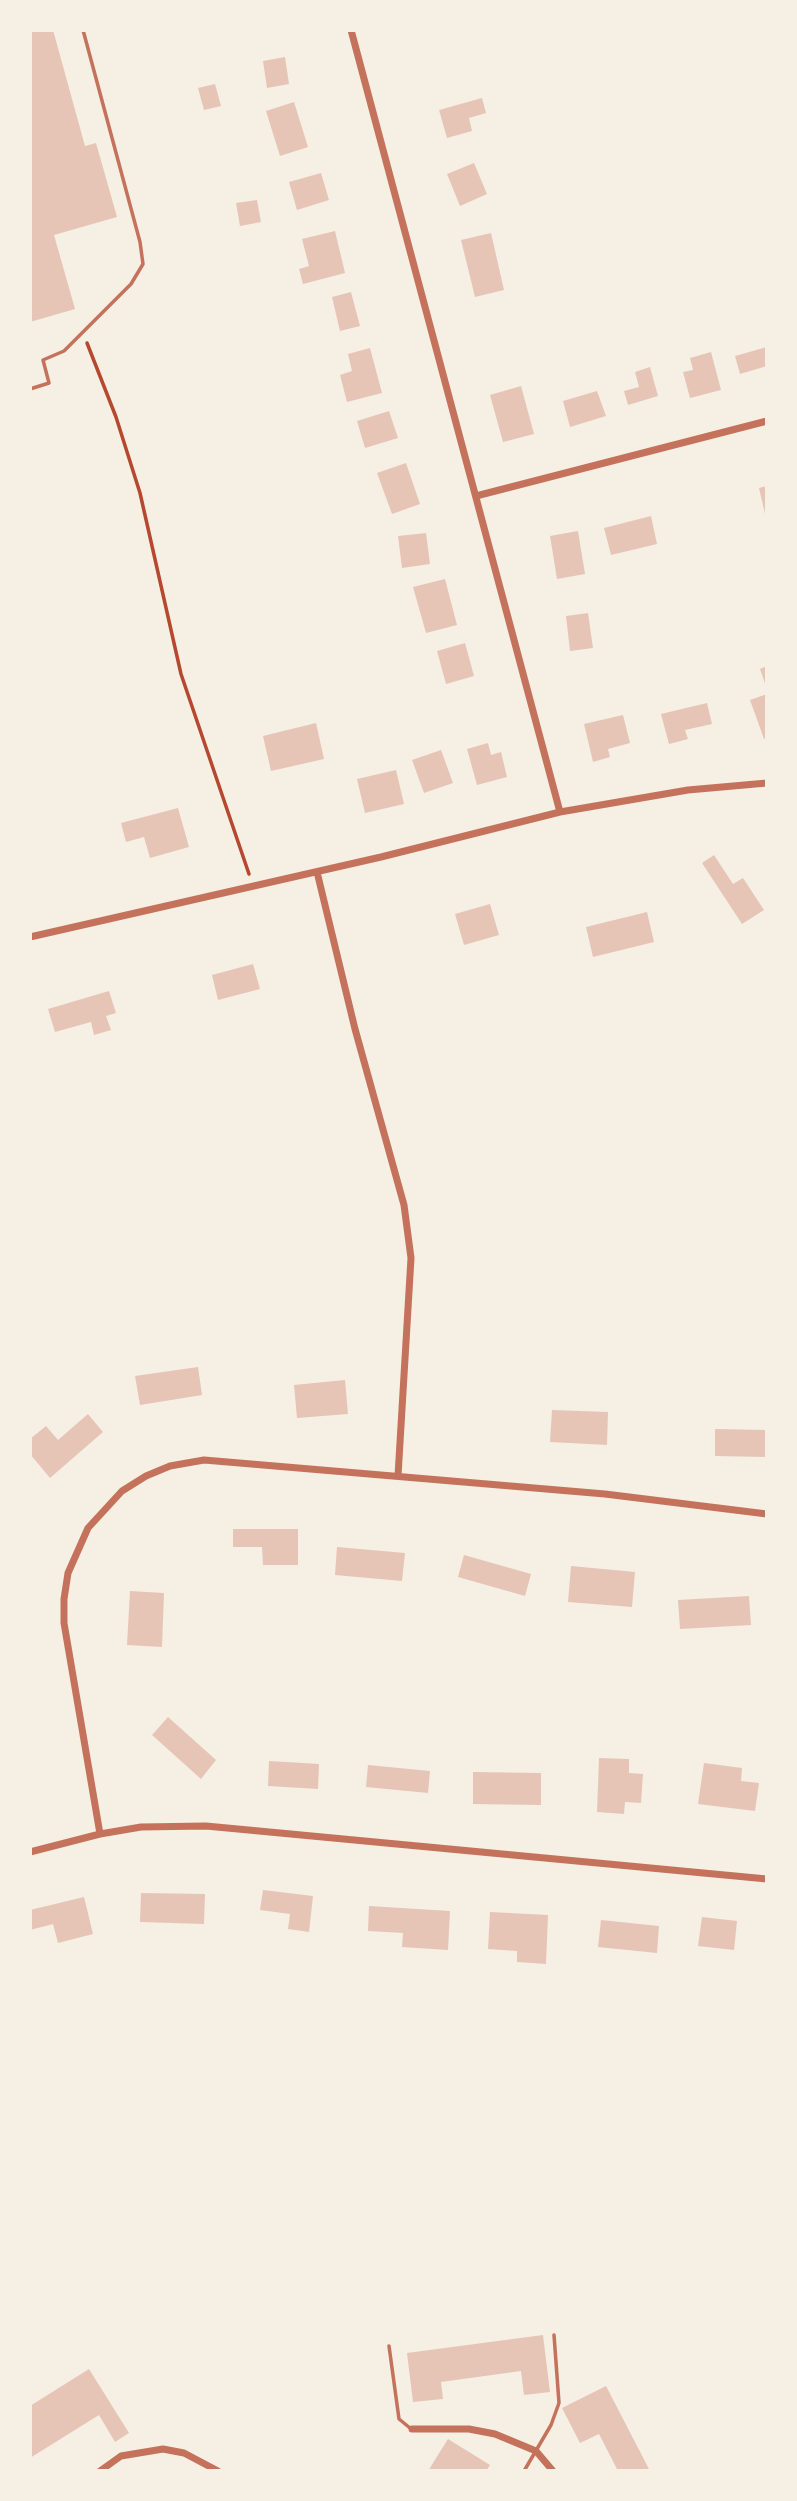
<!DOCTYPE html>
<style>
body{margin:0}
#map{position:relative;width:797px;height:2501px;overflow:hidden;background:#f6efe4;font-family:"Sofia Sans Condensed",sans-serif}
canvas{display:block}
.frame{position:absolute;inset:0;border:32px solid #f6efe4;pointer-events:none}
</style>
<div id="map">
<canvas width="797" height="2501"></canvas>
<div class="frame"></div>
</div>
<script>
const context = document.querySelector('canvas').getContext('2d');
context.lineJoin = 'round';
function fillPath(path, color) {
  context.fillStyle = color;
  context.fill(path, 'evenodd');
}
function shape(rows) {
  const path = new Path2D();
  for (const r of rows) {
    path.moveTo(r[0], r[1]);
    for (let i = 2; i < r.length; i += 2) path.lineTo(r[i], r[i + 1]);
  }
  return path;
}
function stroke(path, color, width, dash) {
  context.strokeStyle = color;
  context.lineWidth = width;
  context.lineCap = dash ? 'butt' : 'round';
  context.setLineDash(dash || []);
  context.stroke(path);
}
fillPath(shape([
 [30,30,53,30,85,146,96,143,117,217,54,235,75,309,30,322],
 [285,57,289,84,267,88,263,61],
 [215,84,221,106,204,110,198,88],
 [482,98,486,113,469,118,472,131,447,138,439,110],
 [294,102,308,147,280,156,266,111],
 [474,163,487,194,460,206,447,174],
 [321,173,329,200,297,210,289,182],
 [257,200,261,222,240,226,236,203],
 [335,231,345,273,303,284,299,269,309,266,302,239],
 [491,233,504,290,475,297,461,240],
 [351,292,360,326,340,331,332,297],
 [767,347,767,366,740,374,735,356],
 [370,348,382,393,347,402,340,375,352,371,348,354],
 [711,352,721,390,690,398,683,372,693,370,690,358],
 [650,367,658,396,628,405,624,391,639,387,635,372],
 [521,386,534,434,503,442,490,395],
 [597,391,606,416,570,427,563,401],
 [389,411,398,438,365,448,357,421],
 [406,463,420,504,392,514,377,473],
 [767,486,767,518,766,518,759,488],
 [651,516,657,544,611,555,604,528],
 [578,531,585,574,557,579,550,536],
 [426,533,430,564,402,568,398,536],
 [445,579,457,625,426,633,413,587],
 [588,613,593,648,570,651,566,616],
 [465,643,474,676,446,684,437,651],
 [767,666,767,689,760,669],
 [767,694,767,738,764,739,750,700],
 [707,703,712,724,685,730,688,739,669,744,661,714],
 [623,715,630,743,608,749,610,757,593,762,584,724],
 [316,723,324,759,271,771,263,736],
 [488,743,491,755,501,752,507,777,477,785,467,749],
 [441,750,453,783,424,793,412,760],
 [396,770,404,804,365,813,357,779],
 [178,808,189,847,150,858,144,837,126,842,121,823],
 [714,855,733,884,743,878,764,910,742,924,702,863],
 [490,904,499,935,464,945,455,914],
 [647,912,654,942,593,957,586,927],
 [253,964,260,989,218,1000,212,975],
 [109,991,116,1013,106,1016,111,1030,94,1035,91,1022,55,1032,48,1009],
 [198,1367,202,1395,140,1405,135,1376],
 [345,1380,348,1414,297,1418,294,1385],
 [552,1410,608,1412,607,1445,550,1442],
 [88,1414,103,1432,50,1478,30,1454,30,1439,46,1426,58,1440],
 [715,1429,767,1430,767,1457,715,1456],
 [233,1529,298,1529,298,1565,263,1565,262,1547,233,1547],
 [337,1547,405,1553,402,1581,335,1575],
 [464,1555,531,1574,525,1596,458,1577],
 [571,1566,635,1572,632,1607,568,1602],
 [130,1591,164,1593,162,1647,127,1645],
 [749,1596,751,1625,680,1629,678,1600],
 [168,1717,216,1760,201,1779,152,1735],
 [599,1758,629,1759,629,1773,643,1774,641,1803,625,1802,624,1814,597,1812],
 [269,1761,319,1764,318,1789,268,1786],
 [704,1763,742,1768,741,1781,759,1783,755,1811,698,1804],
 [368,1765,430,1771,428,1793,366,1787],
 [473,1772,541,1773,541,1805,473,1804],
 [263,1890,313,1896,309,1932,288,1929,290,1914,260,1910],
 [141,1893,205,1894,204,1924,140,1922],
 [84,1897,93,1934,58,1943,53,1924,30,1930,30,1910],
 [369,1906,450,1911,448,1950,402,1947,403,1933,368,1931],
 [490,1912,548,1915,546,1964,517,1962,517,1951,488,1949],
 [702,1917,737,1921,734,1950,698,1946],
 [601,1920,659,1926,657,1953,598,1947],
 [543,2335,550,2392,524,2395,521,2371,441,2382,443,2399,413,2402,407,2353],
 [89,2369,129,2433,115,2442,99,2415,30,2458,30,2406],
 [606,2386,650,2471,618,2471,599,2434,580,2443,562,2408],
 [448,2439,490,2465,486,2471,428,2471]
]), '#e6c5b7');
stroke(shape([
 [87,343,116,417,140,493,181,674,249,874]
]), '#b5482f', 3.5);
stroke(shape([
 [30,389,49,383,43,360,64,351,131,284,143,264,140,242,83,30],
 [389,2346,399,2419,410,2428],
 [524,2471,551,2425,559,2403,554,2335]
]), '#c5725c', 3.5);
stroke(shape([
 [351,30,560,812],
 [476,496,767,421],
 [317,872,355,1029,404,1205,411,1258,398,1476],
 [30,937,381,857,560,812,688,790,767,783],
 [100,1834,64,1623,64,1599,68,1573,88,1528,122,1491,146,1476,170,1466,204,1460,605,1494,767,1514],
 [30,1852,100,1834,141,1827,206,1826,767,1879],
 [412,2429,469,2429,495,2434,536,2451,553,2471],
 [100,2471,121,2456,163,2449,184,2453,218,2471]
]), '#c5725c', 7);
</script>
